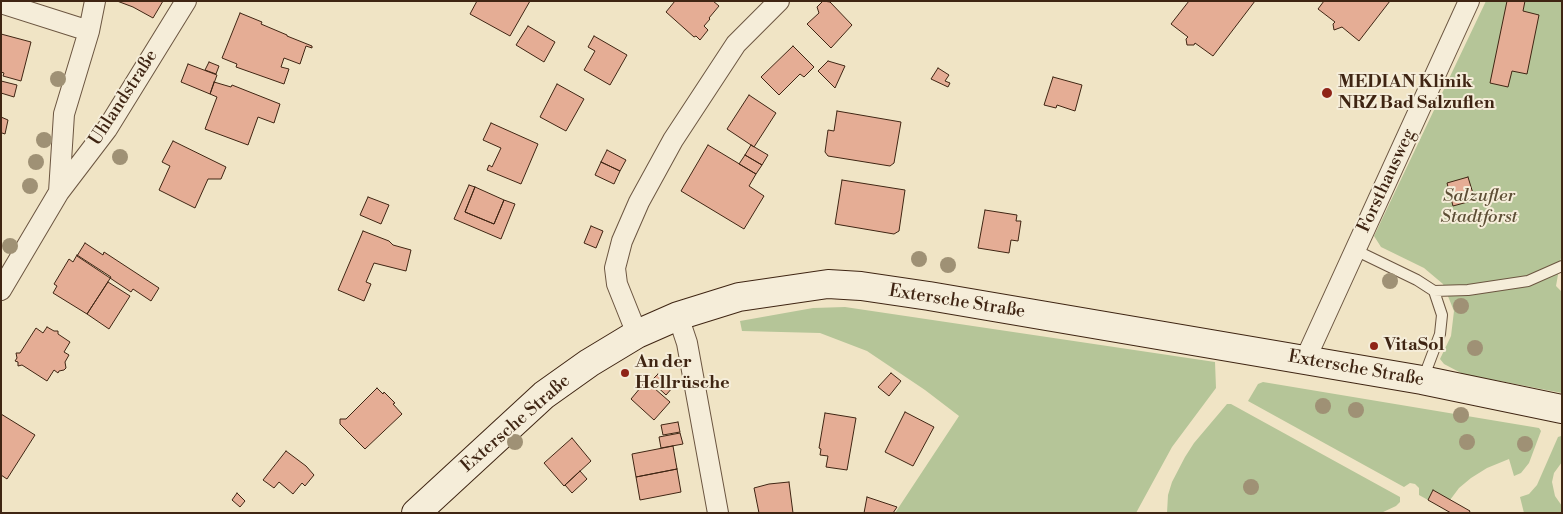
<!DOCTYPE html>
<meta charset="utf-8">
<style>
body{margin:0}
#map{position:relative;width:1563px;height:514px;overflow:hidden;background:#f0e4c5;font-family:"Libre Bodoni",serif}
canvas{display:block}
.frame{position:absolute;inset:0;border:2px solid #3f2513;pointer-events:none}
</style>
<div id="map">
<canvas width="1563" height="514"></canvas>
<div class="frame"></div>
</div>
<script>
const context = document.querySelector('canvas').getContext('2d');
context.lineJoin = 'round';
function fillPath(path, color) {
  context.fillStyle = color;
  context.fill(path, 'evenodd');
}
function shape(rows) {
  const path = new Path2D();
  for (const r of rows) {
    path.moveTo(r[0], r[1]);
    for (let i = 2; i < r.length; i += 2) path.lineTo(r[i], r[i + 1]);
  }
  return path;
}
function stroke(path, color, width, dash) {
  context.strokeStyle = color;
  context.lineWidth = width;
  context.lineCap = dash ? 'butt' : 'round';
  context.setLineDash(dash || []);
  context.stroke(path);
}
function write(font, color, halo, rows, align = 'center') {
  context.font = font + ' "Libre Bodoni",serif';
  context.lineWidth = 4;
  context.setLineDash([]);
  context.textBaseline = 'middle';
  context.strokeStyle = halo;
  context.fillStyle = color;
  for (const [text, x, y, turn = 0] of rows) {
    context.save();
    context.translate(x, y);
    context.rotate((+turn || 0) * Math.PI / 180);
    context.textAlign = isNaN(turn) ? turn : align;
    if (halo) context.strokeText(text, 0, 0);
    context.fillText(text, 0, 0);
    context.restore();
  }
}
fillPath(shape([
 [1486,1,1562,1,1562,252,1556,286,1562,292,1562,393,1463,374,1444,364,1440,359,1451,336,1454,311,1443,284,1424,268,1381,247,1374,236],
 [845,307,1215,362,1216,388,1172,447,1136,513,895,513,959,416,925,390,867,351,820,333,742,331,740,321,813,308],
 [1263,382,1539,428,1541,431,1529,463,1521,473,1514,476,1509,459,1487,468,1471,478,1459,488,1450,500,1433,491,1428,500,1419,495,1419,488,1415,484,1410,483,1404,487,1248,401,1258,384],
 [1227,404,1231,404,1400,497,1400,502,1396,506,1381,513,1167,513,1168,495,1172,482,1185,457,1194,443],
 [1561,436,1562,462,1554,473,1552,482,1555,496,1562,506,1562,513,1524,513,1520,497,1529,494,1537,485,1558,437]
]), '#b5c598');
const building = shape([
 [117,1,163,1,153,18,133,7,117,1],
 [477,1,530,1,510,36,470,14,477,1],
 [675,1,713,1,719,6,709,18,710,19,704,26,708,30,700,40,696,36,694,37,666,12,675,1],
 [823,1,830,2,852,25,831,48,807,24,819,13,817,7,823,1],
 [1189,1,1255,1,1213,56,1195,43,1194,45,1187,45,1186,39,1188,37,1171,24,1189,1],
 [1324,1,1390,1,1359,41,1342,27,1334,30,1333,24,1335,22,1318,9,1324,1],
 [1507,1,1525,1,1523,11,1539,15,1527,74,1512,71,1508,87,1490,83,1507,1],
 [240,13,262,22,261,24,287,35,287,36,312,46,312,48,306,46,300,64,284,58,281,67,289,69,284,84,236,67,237,64,222,58,240,13],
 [528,26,555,42,544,62,516,45,528,26],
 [1,34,31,42,21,81,3,76,4,73,1,72,1,34],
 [594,36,627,55,610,85,584,70,595,51,588,47,594,36],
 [793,46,814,67,804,77,800,74,779,95,761,77,793,46],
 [828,61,845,66,835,88,818,71,828,61],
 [209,62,219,66,216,74,205,70,209,62],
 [188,64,217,75,210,94,181,82,188,64],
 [938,68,949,75,945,81,950,83,948,87,931,79,938,68],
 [1053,77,1082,85,1075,111,1057,105,1056,108,1044,105,1053,77],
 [1,81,17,85,14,97,1,93,1,81],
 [214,82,231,87,232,85,280,104,274,123,258,117,248,145,205,129,217,97,210,94,214,82],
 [557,84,584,99,566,131,540,117,557,84],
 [749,95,776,113,754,147,727,129,749,95],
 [837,111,901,122,894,163,890,166,828,156,825,152,828,130,834,131,837,111],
 [1,117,8,120,5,134,2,133,1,134,1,117],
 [491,123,538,144,521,184,487,170,489,165,492,167,501,148,483,140,491,123],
 [173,141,226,167,221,179,208,179,195,208,159,190,170,166,162,162,173,141],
 [708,145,756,174,749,186,764,196,744,229,681,191,708,145],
 [751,145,768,155,762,165,745,155,751,145],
 [607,150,626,160,620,171,601,162,607,150],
 [745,155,762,165,756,174,739,164,745,155],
 [601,162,620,171,614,184,595,175,601,162],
 [1468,177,1475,200,1453,206,1447,183,1468,177],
 [842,180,905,190,899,231,894,234,835,224,842,180],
 [469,185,475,187,465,212,494,224,504,200,515,204,501,239,454,219,469,185],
 [475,187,504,200,494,224,465,212,475,187],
 [368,197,389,205,381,224,360,215,368,197],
 [985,210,1017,215,1016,221,1021,221,1018,241,1011,240,1009,253,978,248,985,210],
 [591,226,603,231,596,248,584,243,591,226],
 [363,231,389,241,393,245,411,250,406,271,374,263,366,282,371,284,364,301,338,290,363,231],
 [85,243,103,255,104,252,159,288,151,301,133,289,131,292,77,256,85,243],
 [77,255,111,277,87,314,53,293,57,286,54,284,69,259,73,262,77,255],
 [108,282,130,296,109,329,87,314,108,282],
 [47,327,54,331,58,331,58,334,70,342,64,352,69,355,65,362,66,368,64,370,59,371,58,373,54,370,47,381,22,365,18,366,18,362,15,361,17,358,16,353,20,353,36,328,43,333,47,327],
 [891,373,901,381,889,396,878,387,891,373],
 [658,374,673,387,666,395,651,381,658,374],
 [646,381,670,402,654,420,631,399,646,381],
 [377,388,383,394,384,392,395,403,393,404,402,414,365,449,340,424,340,419,346,419,377,388],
 [905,412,934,427,913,466,885,452,905,412],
 [825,413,856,418,847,470,826,467,828,456,820,455,821,449,819,448,825,413],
 [1,414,35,435,7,479,1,475,1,414],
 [678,422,680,432,663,435,661,425,678,422],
 [680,433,683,444,661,448,659,437,680,433],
 [572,438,591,461,564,486,544,463,572,438],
 [673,446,677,469,636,477,632,454,673,446],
 [286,451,306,466,314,475,305,486,302,483,293,494,279,482,274,488,263,480,286,451],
 [677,469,681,492,640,500,636,477,677,469],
 [580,471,587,479,572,493,565,485,580,471],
 [789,482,793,513,759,513,754,488,769,484,789,482],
 [1433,490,1470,511,1469,513,1451,513,1428,500,1433,490],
 [237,493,245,501,240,507,232,500,237,493],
 [867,497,897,507,893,513,864,513,867,497]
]);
fillPath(building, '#e5ad95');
stroke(building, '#3f2513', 1);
const lane = shape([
 [1355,250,1417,280,1434,291,1468,290,1528,281,1562,266],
 [1423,379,1440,334,1442,315,1434,291]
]);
const street = shape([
 [1,3,89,31],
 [59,192,107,129,186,1],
 [1,290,59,192,64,114,89,31,95,1],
 [678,316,687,343,718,513],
 [637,334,617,284,615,268,622,241,639,202,673,140,736,44,779,1],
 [1305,360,1469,1]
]);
const secondary = shape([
 [416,513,544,395,589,363,637,334,678,316,739,297,828,284,861,286,929,296,1422,380,1562,409]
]);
stroke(lane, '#6b5540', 12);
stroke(street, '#6b5540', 22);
stroke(secondary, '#3f2513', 30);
stroke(lane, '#f5edd9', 10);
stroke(street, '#f5edd9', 20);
stroke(secondary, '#f5edd9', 28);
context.fillStyle = '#9f9175';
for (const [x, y] of [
 [58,79],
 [44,140],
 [120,157],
 [36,162],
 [30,186],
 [10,246],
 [919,259],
 [948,265],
 [1390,281],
 [1461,306],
 [1475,348],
 [1323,406],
 [1356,410],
 [1461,415],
 [515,442],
 [1467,442],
 [1525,444],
 [1251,487]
]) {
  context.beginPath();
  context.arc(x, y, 8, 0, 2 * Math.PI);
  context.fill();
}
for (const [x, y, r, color] of [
 [1327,93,6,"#8f2418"],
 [1374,346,5,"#8f2418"],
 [625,373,5,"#8f2418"]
]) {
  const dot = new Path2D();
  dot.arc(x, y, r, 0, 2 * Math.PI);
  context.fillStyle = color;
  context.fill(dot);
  stroke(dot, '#f5edd9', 2);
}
write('bold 18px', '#3f2513', '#f5edd9', [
 ["MEDIAN Klinik",1338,83],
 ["NRZ Bad Salzuflen",1338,104],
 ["VitaSol",1384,346],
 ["An der",635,363],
 ["Hellrüsche",635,384]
], 'left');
write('18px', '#3f2513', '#f5edd9', [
 ["Uhlandstraße",124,98,-57],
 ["Forsthausweg",1387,181,-65],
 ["Extersche Straße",957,302,9],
 ["Extersche Straße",1356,369,10],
 ["Extersche Straße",516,424,-41]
]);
write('italic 18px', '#5c4d34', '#f5edd9', [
 ["Salzufler",1479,197],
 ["Stadtforst",1479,218]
]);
</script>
